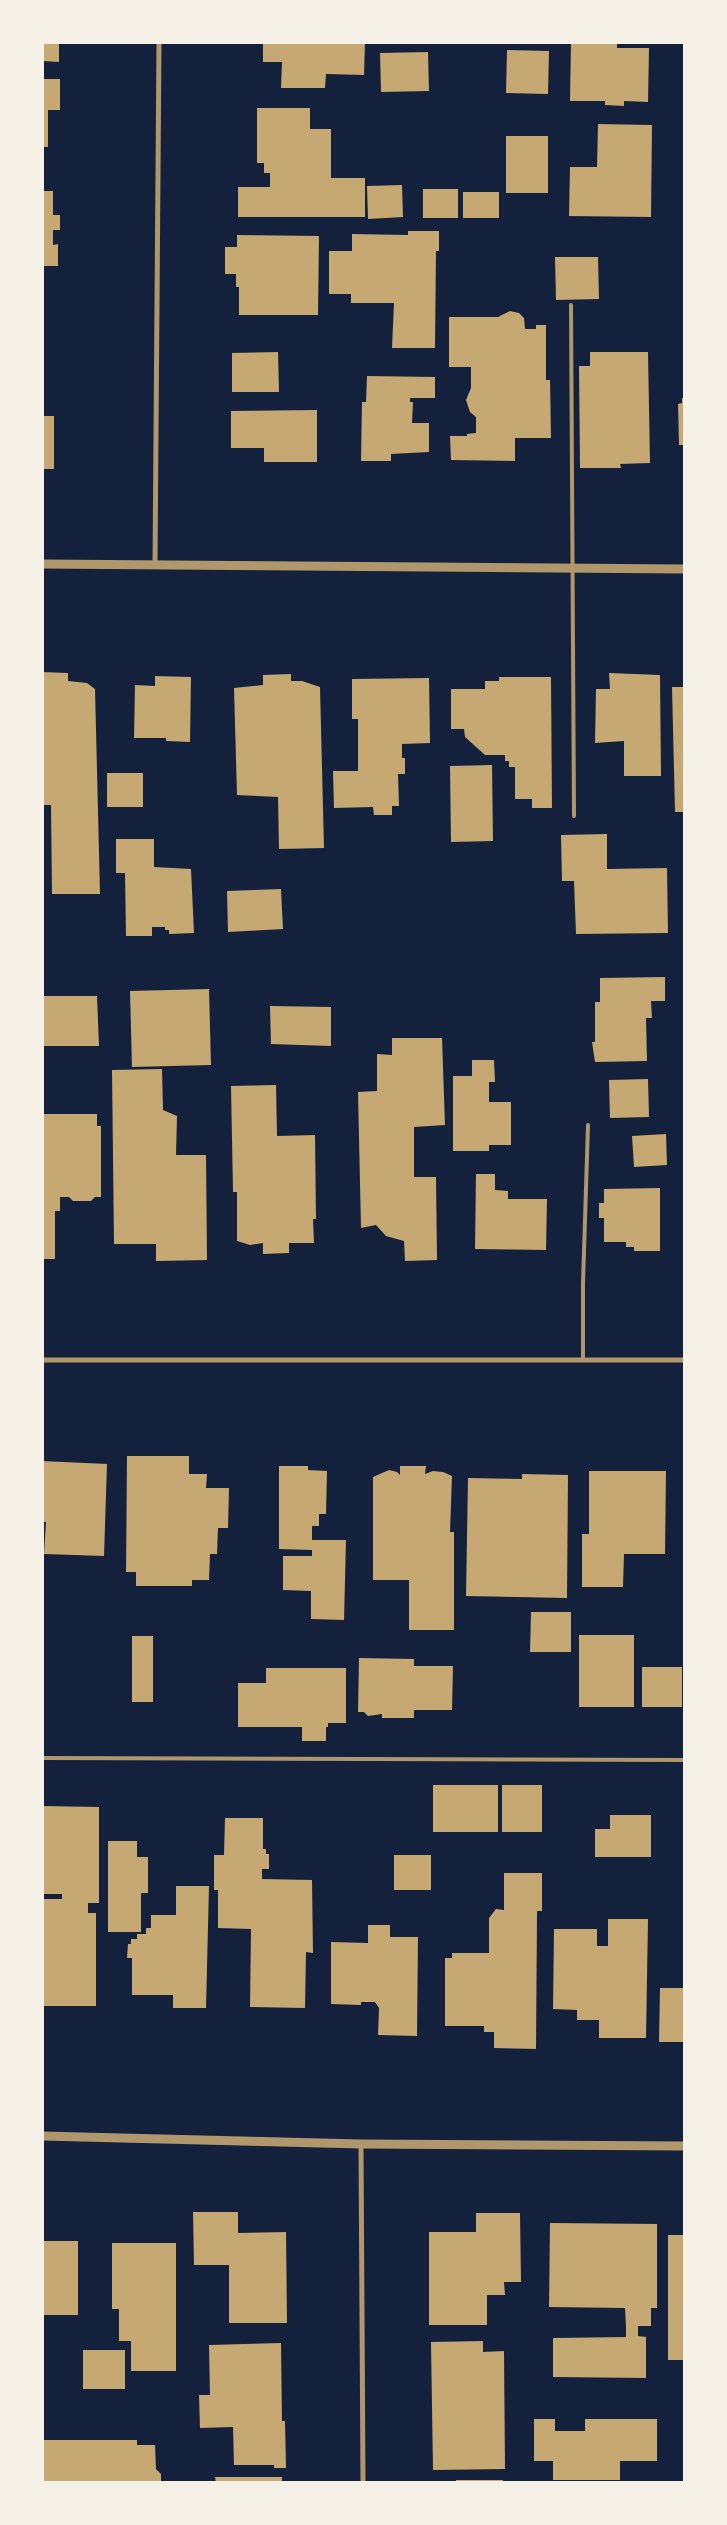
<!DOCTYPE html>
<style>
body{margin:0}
#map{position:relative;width:727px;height:2525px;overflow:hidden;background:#14213d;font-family:Figtree,sans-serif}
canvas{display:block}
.frame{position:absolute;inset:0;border:44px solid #f6f1e7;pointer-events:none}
</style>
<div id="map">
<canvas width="727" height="2525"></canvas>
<div class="frame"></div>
</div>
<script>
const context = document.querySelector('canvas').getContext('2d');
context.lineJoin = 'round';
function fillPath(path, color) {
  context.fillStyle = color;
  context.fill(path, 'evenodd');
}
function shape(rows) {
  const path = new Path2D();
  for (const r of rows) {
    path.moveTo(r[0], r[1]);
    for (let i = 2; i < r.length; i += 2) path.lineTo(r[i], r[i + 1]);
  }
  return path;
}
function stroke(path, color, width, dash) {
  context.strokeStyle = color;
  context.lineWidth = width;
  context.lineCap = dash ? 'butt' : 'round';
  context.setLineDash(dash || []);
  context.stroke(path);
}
fillPath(shape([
 [42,42,59,42,59,62,42,61],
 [263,42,365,42,364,75,326,74,325,88,281,88,282,62,263,62],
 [571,42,617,42,617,48,649,48,648,102,624,101,624,106,605,105,605,101,570,101],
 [507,50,549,51,548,94,506,93],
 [428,52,429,91,381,92,380,53],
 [42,79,60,79,60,110,48,110,48,147,42,147],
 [257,108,310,108,310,129,331,129,331,178,365,178,365,217,238,217,238,187,270,187,270,173,264,173,264,163,257,163],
 [598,124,652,125,651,217,569,216,570,167,597,167],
 [506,136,548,136,548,193,506,193],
 [402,185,403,217,368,219,367,186],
 [423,189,458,189,458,218,423,218],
 [42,191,53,191,53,215,60,215,60,230,53,230,53,245,58,244,58,266,42,266],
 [463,192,499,192,499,218,463,218],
 [408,231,439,231,439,251,436,251,435,348,392,348,394,303,351,303,351,294,329,294,329,251,352,251,352,234,408,235],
 [237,235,319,236,318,315,239,315,239,287,236,287,236,274,225,274,225,247,237,247],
 [555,257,598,257,599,299,556,300],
 [510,311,519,313,524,318,525,329,536,329,536,325,546,325,546,380,550,380,551,438,515,438,515,461,451,460,450,436,467,436,467,434,476,433,476,417,470,412,466,400,471,388,471,367,449,367,449,317,498,317],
 [278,352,279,392,232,392,232,353],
 [590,352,648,352,650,463,620,464,621,468,580,468,579,366,590,366],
 [367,376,435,377,435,398,410,398,410,402,413,402,412,423,429,423,429,452,391,454,391,461,361,461,362,402,366,402],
 [682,398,684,398,684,445,679,445,678,404,682,403],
 [317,410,317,462,264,462,264,448,231,448,231,411],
 [42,416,54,416,54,469,42,469],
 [42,672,68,673,68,681,87,683,95,689,100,894,52,894,51,805,42,805],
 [609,673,660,675,661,776,624,776,624,741,595,743,596,689,610,689],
 [291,674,291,681,302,681,320,687,324,848,279,849,278,797,237,795,234,688,263,685,263,675],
 [155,676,191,677,190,742,166,741,166,738,134,738,135,685,155,686],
 [499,677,551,677,552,808,532,808,532,799,515,799,515,767,509,767,509,761,505,761,505,755,485,755,465,737,464,729,451,729,451,689,485,689,485,681,499,681],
 [429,678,430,743,402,744,402,758,405,758,405,774,398,774,399,806,392,806,392,815,374,815,373,807,334,808,333,771,358,771,358,719,352,719,352,679],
 [672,687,684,687,684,812,675,812],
 [492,765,493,841,451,842,450,766],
 [107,773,143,773,143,807,107,807],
 [607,834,607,869,667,868,668,933,576,934,574,881,562,881,561,835],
 [116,839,154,839,154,867,191,869,194,933,169,934,169,930,165,930,165,927,152,927,152,936,126,936,125,873,116,873],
 [281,889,283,929,228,932,227,891],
 [665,977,665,1001,651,1001,652,1018,646,1018,647,1061,595,1062,592,1042,595,1042,595,1002,600,1002,600,978],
 [209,989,211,1065,132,1067,130,991],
 [42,996,97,996,99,1046,42,1046],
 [270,1006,331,1007,331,1046,271,1044],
 [392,1038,442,1038,445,1125,414,1127,414,1177,436,1177,437,1260,405,1261,404,1241,386,1236,376,1225,361,1228,358,1092,377,1091,377,1054,392,1055],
 [472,1060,494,1060,495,1082,489,1082,489,1102,511,1102,511,1145,489,1145,489,1151,453,1151,453,1076,472,1076],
 [162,1069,163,1110,177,1116,176,1155,206,1155,207,1260,156,1261,156,1244,114,1244,112,1070],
 [648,1079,649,1117,610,1118,609,1080],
 [276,1085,277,1136,315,1135,316,1219,313,1219,314,1243,289,1243,289,1253,263,1254,263,1243,250,1245,237,1241,237,1192,233,1192,231,1086],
 [42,1114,97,1114,97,1126,101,1126,101,1197,95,1197,91,1201,73,1201,69,1197,60,1197,60,1211,55,1211,55,1259,42,1259],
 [666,1134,667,1165,634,1167,632,1136],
 [476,1174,495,1174,495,1190,508,1191,508,1199,547,1199,546,1250,475,1249],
 [660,1188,660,1251,634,1251,634,1247,626,1247,626,1242,604,1242,604,1218,599,1218,599,1203,604,1203,604,1189],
 [127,1456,189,1456,189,1474,207,1474,206,1488,229,1488,228,1528,218,1528,217,1554,210,1554,209,1580,192,1580,192,1586,136,1586,136,1572,126,1572],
 [42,1461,107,1464,104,1556,44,1554,46,1522,42,1522],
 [279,1466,308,1466,308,1470,327,1471,326,1514,319,1514,319,1526,312,1526,312,1540,346,1540,344,1620,311,1619,311,1591,283,1590,283,1556,312,1556,312,1550,279,1549],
 [400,1466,426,1466,425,1474,433,1471,443,1472,452,1476,450,1532,454,1532,454,1630,409,1630,409,1580,373,1580,373,1477,389,1470,397,1472,400,1475],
 [589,1471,666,1471,665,1554,624,1554,623,1587,582,1587,582,1534,589,1534],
 [522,1474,568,1475,567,1598,466,1596,468,1478,522,1479],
 [531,1612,571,1612,571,1652,530,1652],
 [579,1635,634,1635,634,1707,579,1707],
 [132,1636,153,1636,153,1702,132,1702],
 [359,1658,414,1659,414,1666,453,1666,452,1710,414,1710,414,1718,382,1718,382,1714,368,1716,364,1712,358,1712],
 [642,1667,682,1667,682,1707,642,1707],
 [266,1668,346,1668,346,1723,328,1723,328,1727,326,1727,326,1741,302,1741,302,1727,238,1727,238,1683,266,1683],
 [433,1785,498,1785,498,1832,433,1832],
 [502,1785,542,1785,542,1832,502,1832],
 [42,1806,99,1807,99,1903,88,1903,88,1913,96,1913,96,2006,42,2006,42,1899,62,1899,62,1894,42,1894],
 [610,1815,651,1815,651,1857,595,1857,595,1829,610,1829],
 [225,1818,263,1818,263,1849,266,1849,266,1854,269,1854,269,1869,262,1869,262,1879,312,1880,313,1953,306,1952,305,2008,250,2007,251,1929,218,1928,218,1890,214,1890,214,1855,224,1855],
 [108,1841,137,1841,137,1857,148,1857,148,1893,141,1893,141,1932,108,1932],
 [394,1855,431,1855,431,1890,394,1890],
 [504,1873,542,1873,542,1911,537,1911,536,2049,494,2048,494,2032,484,2032,484,2026,445,2026,445,1958,452,1958,452,1953,489,1953,489,1918,496,1909,504,1910],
 [176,1886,209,1886,206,2008,173,2008,173,1995,132,1995,132,1958,127,1958,128,1944,131,1944,131,1939,137,1939,137,1934,146,1934,146,1928,151,1928,151,1915,176,1915],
 [608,1919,648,1919,646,2038,599,2038,599,2020,577,2020,577,2010,553,2009,554,1929,597,1929,597,1946,608,1946],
 [368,1925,390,1925,390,1937,418,1937,417,2036,378,2035,379,2008,375,2002,361,2002,361,2005,331,2004,331,1942,368,1943],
 [660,1988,684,1988,684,2042,659,2042],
 [193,2212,238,2212,238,2233,286,2232,287,2323,229,2323,229,2265,194,2265],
 [476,2213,520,2213,521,2282,504,2282,505,2295,487,2295,487,2325,429,2325,429,2232,476,2232],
 [550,2223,657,2224,657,2308,651,2308,651,2326,638,2326,638,2336,646,2337,646,2378,553,2377,553,2338,626,2337,626,2327,625,2308,549,2307],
 [668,2235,684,2235,684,2360,668,2360],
 [44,2241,78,2241,78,2315,42,2315],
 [112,2243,176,2243,176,2371,131,2371,131,2341,119,2341,119,2309,112,2309],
 [483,2341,483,2352,504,2351,505,2469,433,2470,431,2342],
 [281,2343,282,2421,285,2421,286,2468,274,2468,274,2465,234,2465,233,2427,200,2428,199,2395,210,2395,209,2345],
 [83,2350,125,2350,125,2389,83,2389],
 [534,2419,555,2419,555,2431,585,2431,585,2419,657,2419,657,2461,620,2461,620,2480,553,2480,553,2461,534,2461],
 [42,2440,137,2440,137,2445,155,2445,156,2469,161,2474,161,2482,42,2482],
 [215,2477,282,2477,282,2482,216,2482],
 [456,2480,503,2480,503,2482,456,2482]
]), '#c6a872');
stroke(shape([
 [571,305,574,816],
 [583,1360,583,1283,588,1125],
 [42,1758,684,1760]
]), '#b1986c', 4);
stroke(shape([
 [155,565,159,42],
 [42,1360,684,1360],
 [361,2144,363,2482]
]), '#b1986c', 5);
stroke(shape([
 [42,564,684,569],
 [42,2136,361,2144,684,2146]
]), '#b1986c', 9);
</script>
